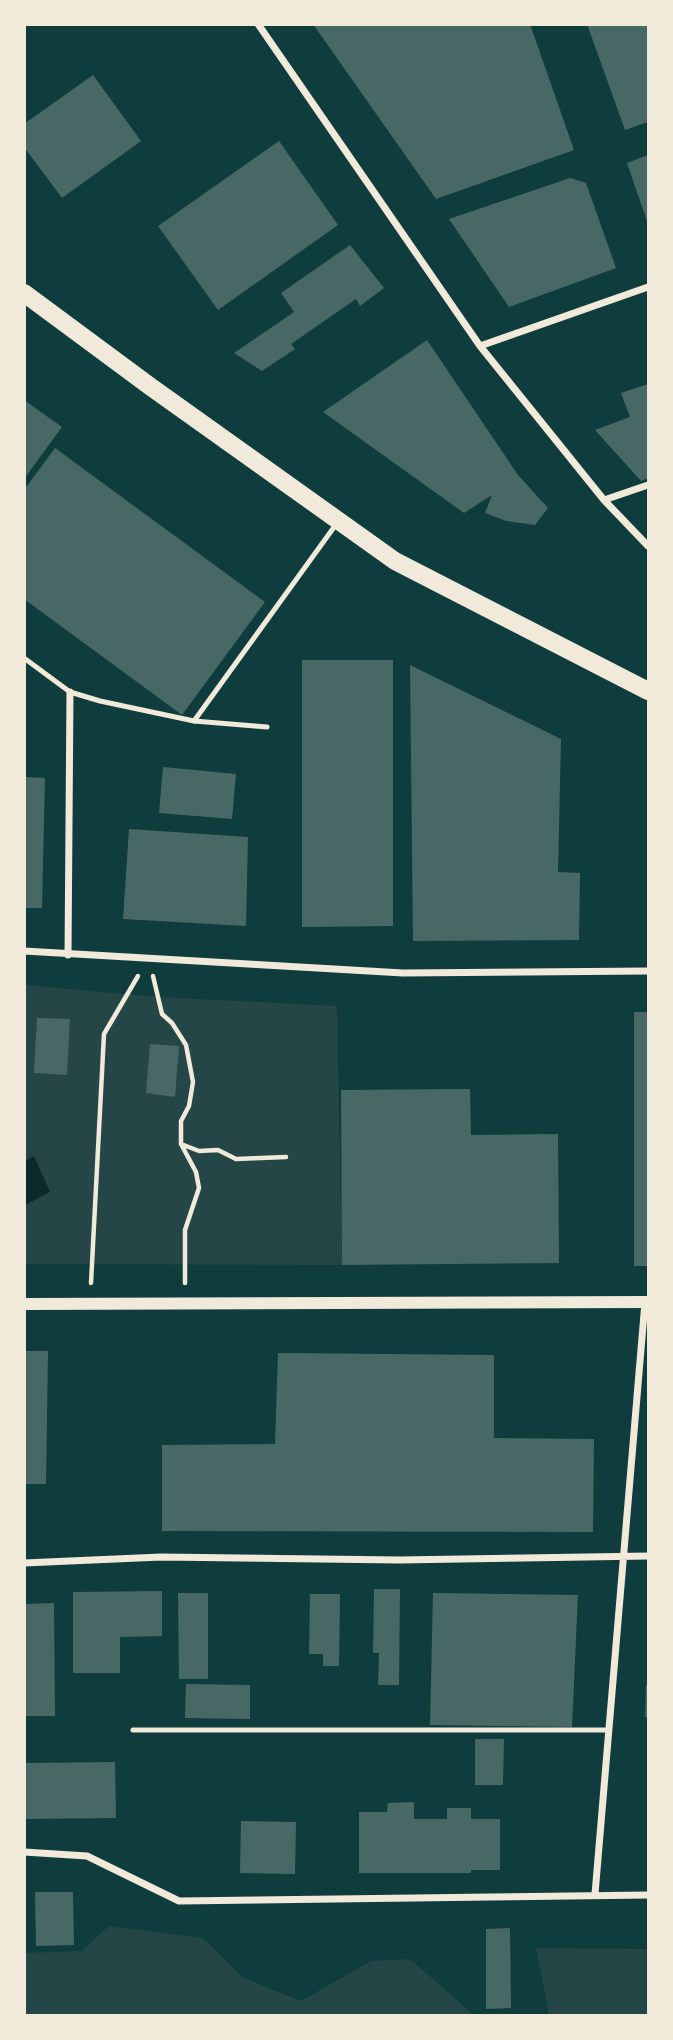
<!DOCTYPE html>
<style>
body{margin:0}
#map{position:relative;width:673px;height:2040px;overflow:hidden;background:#0f3d3e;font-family:"Fira Sans",sans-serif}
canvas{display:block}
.frame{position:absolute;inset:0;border:26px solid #f1e9da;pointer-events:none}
</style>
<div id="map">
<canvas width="673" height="2040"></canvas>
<div class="frame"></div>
</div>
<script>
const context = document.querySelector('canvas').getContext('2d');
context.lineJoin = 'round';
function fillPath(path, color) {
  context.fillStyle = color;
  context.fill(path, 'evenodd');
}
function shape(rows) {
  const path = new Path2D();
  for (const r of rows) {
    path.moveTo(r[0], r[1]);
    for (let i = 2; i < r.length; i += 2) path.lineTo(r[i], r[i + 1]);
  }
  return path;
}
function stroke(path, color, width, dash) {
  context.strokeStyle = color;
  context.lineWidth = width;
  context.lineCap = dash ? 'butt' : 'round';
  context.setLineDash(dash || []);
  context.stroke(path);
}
fillPath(shape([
 [24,985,159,997,337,1006,342,1265,25,1264],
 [109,1926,203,1938,242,1977,301,2001,371,1961,410,1959,474,2015,25,2015,25,1929,26,1953,82,1951],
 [536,1948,648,1949,648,2015,549,2015]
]), '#244646');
fillPath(shape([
 [34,1156,50,1192,25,1205,25,1161]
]), '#0a2a2b');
fillPath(shape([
 [313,24,530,24,574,150,436,199],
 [587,24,648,24,648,122,625,130],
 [93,75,141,141,62,198,24,147,24,124],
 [279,141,338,225,218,310,158,226],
 [648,155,648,224,627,163],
 [570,178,586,183,616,268,509,307,449,219],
 [350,245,384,288,360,306,356,299,291,344,295,349,262,371,234,353,294,312,281,293],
 [427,340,518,475,548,508,535,525,506,521,485,513,492,495,464,513,323,412],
 [648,384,648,478,641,481,595,430,630,417,621,393],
 [24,400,62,427,24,479],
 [55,448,265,602,182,715,24,599,24,490],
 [302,660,393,660,393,926,302,927],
 [410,665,561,739,558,872,580,873,579,940,413,941],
 [163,767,236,774,232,819,159,813],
 [24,777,45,778,42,908,24,908],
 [129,829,248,837,246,926,123,919],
 [634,1012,648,1012,648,1266,634,1266],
 [37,1018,70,1019,67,1075,34,1073],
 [150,1044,179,1046,175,1097,146,1093],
 [470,1089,471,1135,558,1134,559,1263,342,1265,341,1090],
 [24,1351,48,1351,46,1484,24,1484],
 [278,1353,494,1355,494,1438,594,1439,593,1532,162,1531,162,1445,275,1444],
 [374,1589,400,1589,399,1685,378,1685,379,1653,373,1653],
 [162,1591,162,1636,120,1637,120,1673,73,1673,73,1592],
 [178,1593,208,1593,208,1679,179,1679],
 [433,1593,578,1595,572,1727,430,1725],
 [310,1594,340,1594,339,1666,323,1666,323,1654,309,1654],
 [54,1603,55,1716,24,1716,24,1604],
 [186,1684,250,1685,250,1719,185,1718],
 [646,1685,648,1685,648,1717,645,1717],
 [475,1739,504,1739,503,1785,475,1785],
 [115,1762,116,1818,24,1819,24,1763],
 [414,1802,414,1819,447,1819,447,1808,471,1808,471,1819,500,1819,500,1870,471,1870,471,1873,359,1873,359,1812,387,1812,388,1803],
 [241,1821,296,1822,295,1874,240,1873],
 [35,1892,73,1892,74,1945,36,1946],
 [510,1928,511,2008,486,2009,486,1929]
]), '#486865');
stroke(shape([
 [153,976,162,1014,172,1023,186,1045,193,1082,189,1106,181,1121,181,1144,196,1172,199,1188,185,1230,185,1283],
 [181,1144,199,1151,218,1150,236,1159,286,1157],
 [91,1283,104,1034,138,976]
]), '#f1e9da', 4.5);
stroke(shape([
 [24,658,70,692,100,701,194,721,267,727],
 [194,721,337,523],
 [133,1730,607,1730]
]), '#f1e9da', 5);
stroke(shape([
 [258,24,480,346,604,500,648,546],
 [480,346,648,287],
 [604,500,648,485],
 [24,951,403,973,648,971],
 [68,955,70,692],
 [24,1563,161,1557,399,1560,648,1556],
 [24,1852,87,1856,179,1901,648,1895],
 [595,1894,645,1302]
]), '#f1e9da', 7);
stroke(shape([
 [24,1304,648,1302]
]), '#f1e9da', 12);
stroke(shape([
 [24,293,151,387,395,561,648,691]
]), '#f1e9da', 18);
</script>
